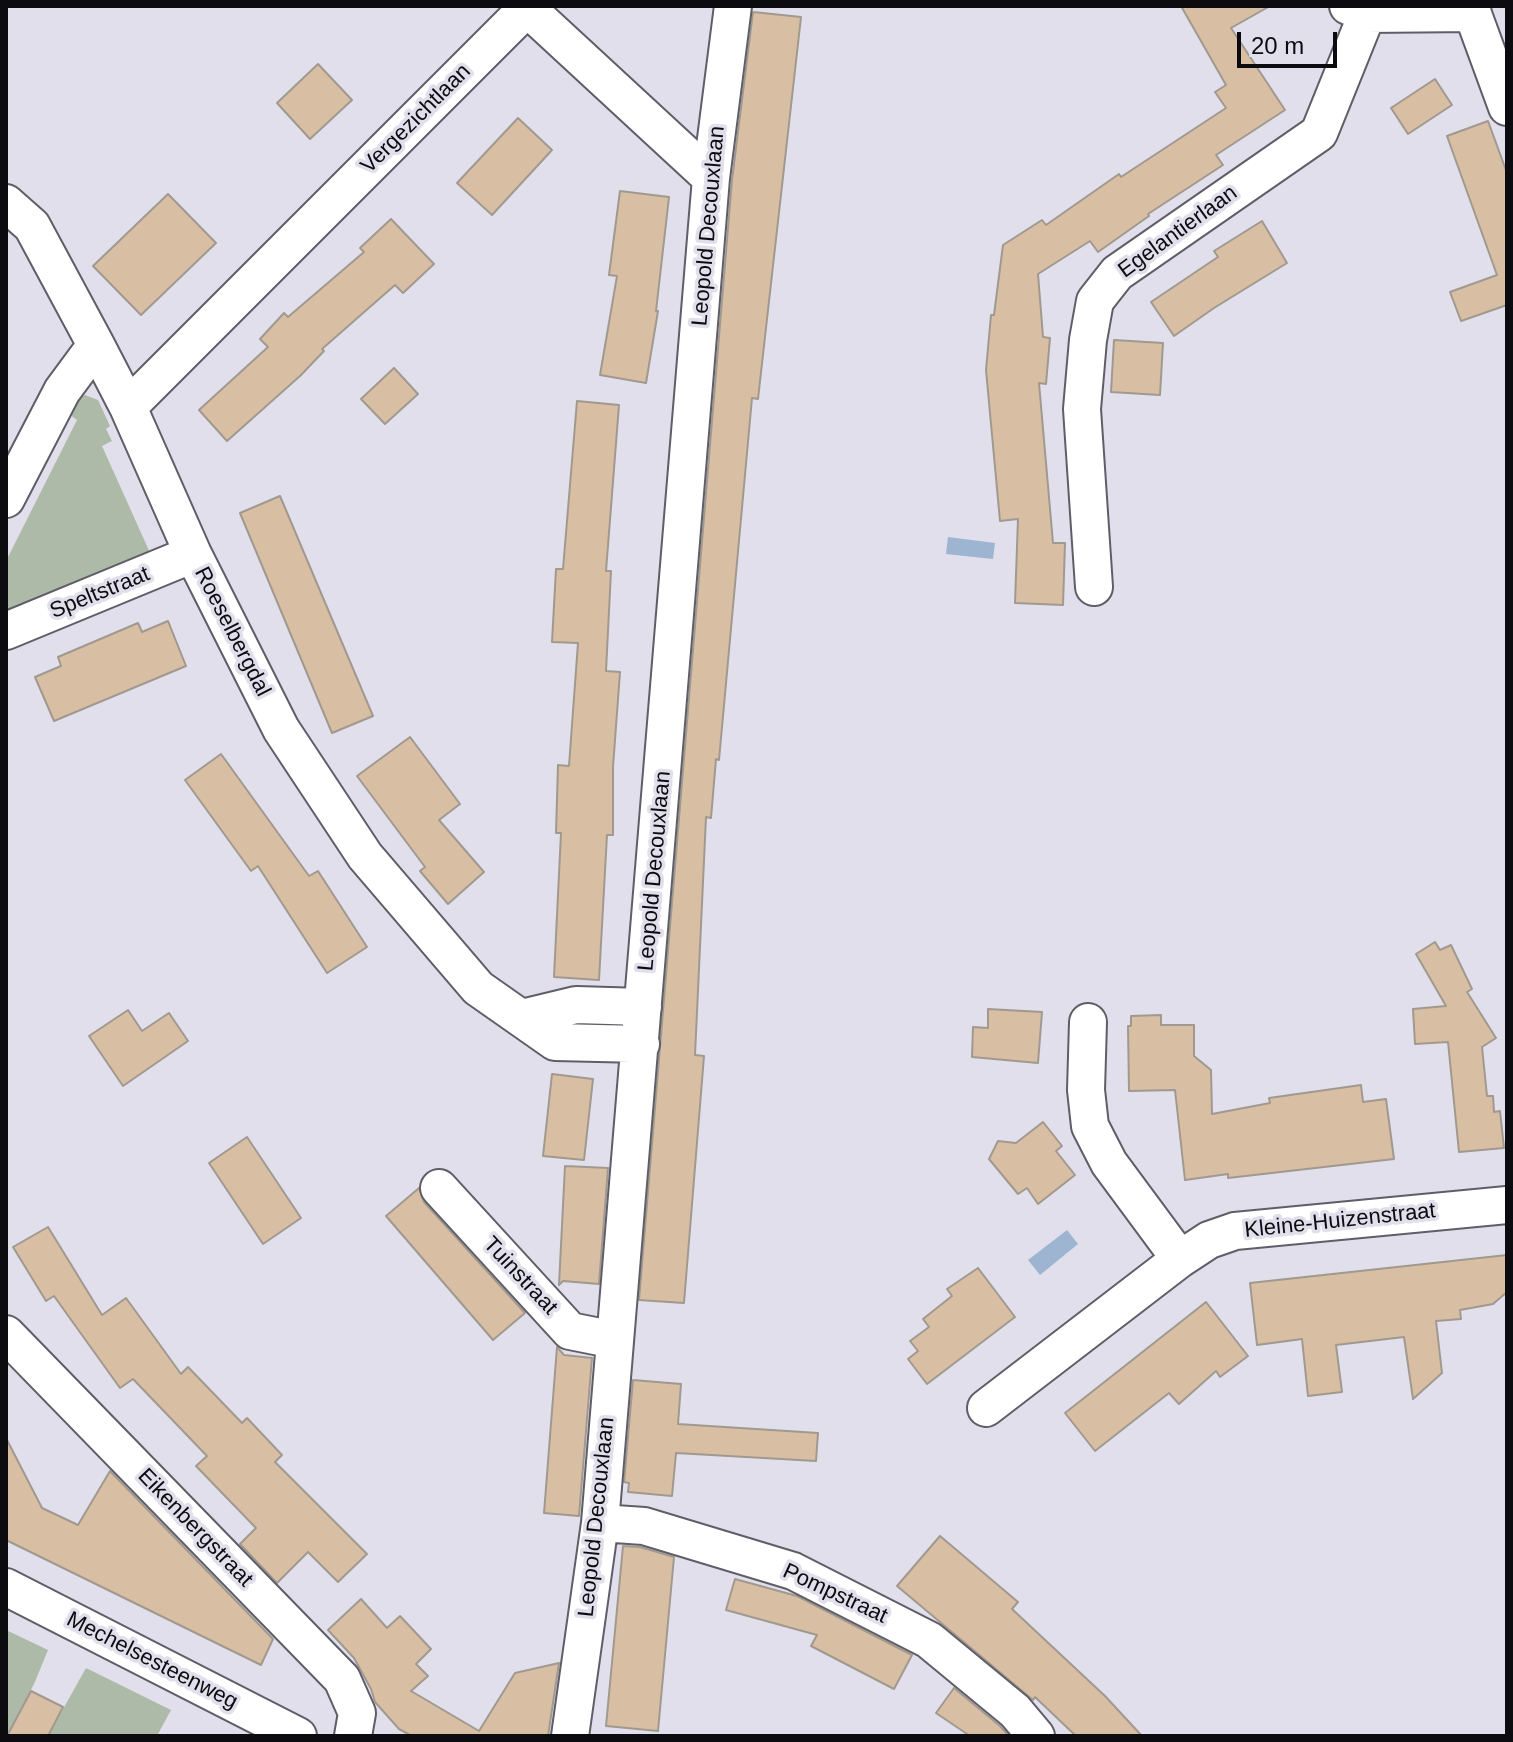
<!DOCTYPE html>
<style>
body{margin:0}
#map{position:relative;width:1513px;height:1742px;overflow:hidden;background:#e0dfeb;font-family:Helvetica,sans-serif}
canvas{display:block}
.frame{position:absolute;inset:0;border:8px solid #0c0c10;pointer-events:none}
.scale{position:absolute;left:1237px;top:32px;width:100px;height:36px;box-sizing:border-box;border:4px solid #0c0c10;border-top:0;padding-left:10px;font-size:24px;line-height:28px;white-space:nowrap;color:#0c0c10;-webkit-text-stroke:6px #e0dfeb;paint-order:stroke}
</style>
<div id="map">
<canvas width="1513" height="1742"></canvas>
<div class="frame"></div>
<div class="scale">20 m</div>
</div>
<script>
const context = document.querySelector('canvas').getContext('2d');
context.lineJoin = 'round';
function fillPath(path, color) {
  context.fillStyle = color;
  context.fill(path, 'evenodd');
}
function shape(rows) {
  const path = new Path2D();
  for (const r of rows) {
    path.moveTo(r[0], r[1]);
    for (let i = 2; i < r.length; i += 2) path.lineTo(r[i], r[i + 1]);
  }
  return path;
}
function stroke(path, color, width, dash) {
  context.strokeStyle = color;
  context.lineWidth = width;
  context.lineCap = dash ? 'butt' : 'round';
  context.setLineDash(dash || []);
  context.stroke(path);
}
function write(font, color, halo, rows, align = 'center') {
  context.font = font + ' Helvetica,sans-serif';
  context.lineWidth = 7;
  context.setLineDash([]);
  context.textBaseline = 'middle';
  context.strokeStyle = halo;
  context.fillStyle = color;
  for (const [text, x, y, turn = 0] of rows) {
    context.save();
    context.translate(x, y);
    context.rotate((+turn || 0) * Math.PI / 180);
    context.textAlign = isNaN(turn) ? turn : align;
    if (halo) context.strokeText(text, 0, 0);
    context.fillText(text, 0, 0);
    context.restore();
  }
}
fillPath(shape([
 [85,395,98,400,110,426,106,429,112,441,102,446,151,555,6,615,6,561,77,420,69,414,79,398],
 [6,1630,48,1650,34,1684,7,1736],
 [86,1668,171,1710,157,1736,48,1736]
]), '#adbaa7');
fillPath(shape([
 [948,537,995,543,993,559,946,554],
 [1067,1230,1078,1244,1040,1275,1028,1260]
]), '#9db5d1');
const building = shape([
 [1181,6,1270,6,1231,28,1285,110,1216,155,1223,165,1148,214,1149,216,1098,252,1090,241,1038,274,1043,337,1050,338,1046,384,1039,383,1053,543,1065,543,1063,605,1015,603,1018,519,1000,521,986,370,991,315,994,315,1003,245,1042,220,1046,225,1119,174,1121,177,1226,108,1215,92,1226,85,1181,6],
 [753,12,801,17,758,399,752,398,719,760,716,759,711,818,706,817,695,1055,704,1056,684,1303,639,1300,732,180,753,12],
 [318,64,352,100,310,139,277,103,318,64],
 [1435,79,1452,105,1408,134,1391,108,1435,79],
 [518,118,552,150,492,215,457,183,518,118],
 [1488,121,1507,173,1507,305,1461,321,1450,292,1497,275,1447,136,1488,121],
 [620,191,669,197,656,311,658,311,646,383,600,375,617,276,609,275,620,191],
 [168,194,216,243,141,315,93,266,168,194],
 [391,219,434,264,403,293,395,285,322,349,324,351,300,376,227,441,199,410,268,347,260,339,284,313,288,317,364,252,360,248,391,219],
 [1262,221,1287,263,1214,308,1174,336,1151,302,1218,257,1214,251,1262,221],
 [1114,340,1163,343,1160,395,1111,392,1114,340],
 [394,368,418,394,385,424,361,399,394,368],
 [577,401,619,405,606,571,611,571,606,671,620,672,613,767,613,835,607,835,599,980,554,977,561,833,556,833,558,765,569,766,578,643,552,642,556,569,563,569,577,401],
 [280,496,373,716,332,733,240,513,280,496],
 [168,621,186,666,54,721,35,677,61,666,58,657,138,623,142,632,168,621],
 [410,737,460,804,439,820,484,872,448,904,420,871,425,867,357,776,410,737],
 [221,754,309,876,318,871,367,947,327,973,258,866,251,871,185,780,221,754],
 [1435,942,1440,950,1451,945,1472,989,1467,992,1496,1038,1482,1047,1487,1096,1493,1096,1494,1112,1500,1111,1504,1148,1459,1152,1448,1042,1415,1044,1413,1009,1446,1006,1416,954,1435,942],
 [988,1009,1042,1012,1038,1063,972,1057,973,1027,988,1028,988,1009],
 [128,1010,142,1031,169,1013,188,1041,123,1086,89,1036,128,1010],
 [1161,1015,1161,1025,1194,1025,1194,1056,1211,1070,1212,1114,1270,1103,1269,1098,1361,1085,1363,1102,1386,1099,1394,1159,1228,1178,1228,1174,1185,1180,1175,1090,1129,1091,1128,1026,1131,1026,1131,1016,1161,1015],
 [552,1074,593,1079,584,1160,543,1156,552,1074],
 [1043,1122,1062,1146,1056,1151,1075,1175,1038,1204,1027,1188,1018,1194,989,1159,998,1141,1016,1143,1043,1122],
 [247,1137,301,1218,263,1244,209,1163,247,1137],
 [565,1166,608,1168,599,1284,563,1281,559,1285,565,1166],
 [419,1188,424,1202,525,1313,493,1340,386,1216,419,1188],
 [48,1227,102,1315,126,1298,181,1374,188,1367,242,1423,247,1418,282,1455,275,1462,367,1554,338,1582,308,1552,277,1583,240,1544,256,1528,196,1466,207,1456,133,1379,120,1388,54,1296,46,1301,13,1247,48,1227],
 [1507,1255,1507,1292,1493,1304,1460,1310,1461,1319,1436,1321,1442,1373,1413,1399,1404,1337,1336,1345,1342,1392,1308,1396,1302,1339,1257,1345,1250,1283,1507,1255],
 [978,1268,1015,1317,927,1384,908,1359,918,1351,910,1341,929,1327,923,1319,952,1296,947,1289,978,1268],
 [1206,1302,1248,1356,1220,1377,1216,1371,1179,1404,1169,1393,1095,1451,1065,1413,1206,1302],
 [557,1347,564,1355,592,1358,579,1516,544,1513,557,1347],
 [633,1380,681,1384,678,1424,818,1433,816,1461,676,1453,672,1496,628,1492,629,1483,624,1482,633,1380],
 [6,1438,42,1508,78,1525,110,1471,273,1639,261,1665,6,1540,6,1438],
 [940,1536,1018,1602,1012,1609,1105,1696,1142,1736,1076,1736,1035,1697,1033,1700,897,1586,940,1536],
 [623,1546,640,1547,674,1557,658,1731,606,1726,623,1546],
 [735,1579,797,1596,912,1655,894,1689,811,1646,817,1635,726,1610,735,1579],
 [361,1599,387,1628,400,1616,431,1649,416,1664,428,1676,411,1691,479,1731,515,1673,559,1663,548,1736,412,1736,399,1729,375,1702,371,1689,354,1658,328,1630,361,1599],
 [954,1688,1000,1726,1009,1736,970,1736,936,1713,954,1688],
 [31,1691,63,1707,48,1736,7,1736,31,1691]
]);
fillPath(building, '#d8bfa3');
stroke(building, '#a1998f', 2);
const minor = shape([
 [1348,6,1367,14,1473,13],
 [1470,6,1507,107],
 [6,203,32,226,96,345,128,407,193,554,281,729,365,856,478,988,555,1042,641,1044],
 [128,407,527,8,711,178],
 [6,499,62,391,96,345],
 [1094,587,1082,409,1088,340,1095,301,1117,273,1319,133,1367,14],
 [6,631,193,554],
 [522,1018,576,1005,643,1007],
 [1088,1022,1086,1090,1090,1126,1109,1163,1180,1259,1209,1240,1235,1231,1507,1205],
 [439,1188,570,1331,615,1340],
 [6,1334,342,1679,357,1713,353,1736],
 [986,1408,1180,1259],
 [600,1523,644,1526,793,1571,929,1640,1015,1711,1036,1736],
 [6,1587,298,1736],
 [570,1736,600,1523,711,178,733,6]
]);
stroke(minor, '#5f5e68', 40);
stroke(minor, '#fff', 36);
write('22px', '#0c0c10', '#e0dfeb', [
 ["Vergezichtlaan",416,119,-45],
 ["Leopold Decouxlaan",709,226,-85],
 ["Egelantierlaan",1178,232,-36],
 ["Speltstraat",100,593,-22],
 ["Roeselbergdal",232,632,63],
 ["Leopold Decouxlaan",655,871,-85],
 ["Kleine-Huizenstraat",1340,1221,-6],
 ["Tuinstraat",520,1276,47],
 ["Leopold Decouxlaan",597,1517,-84],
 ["Eikenbergstraat",195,1528,46],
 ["Pompstraat",835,1594,25],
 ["Mechelsesteenweg",152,1661,27]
]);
</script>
